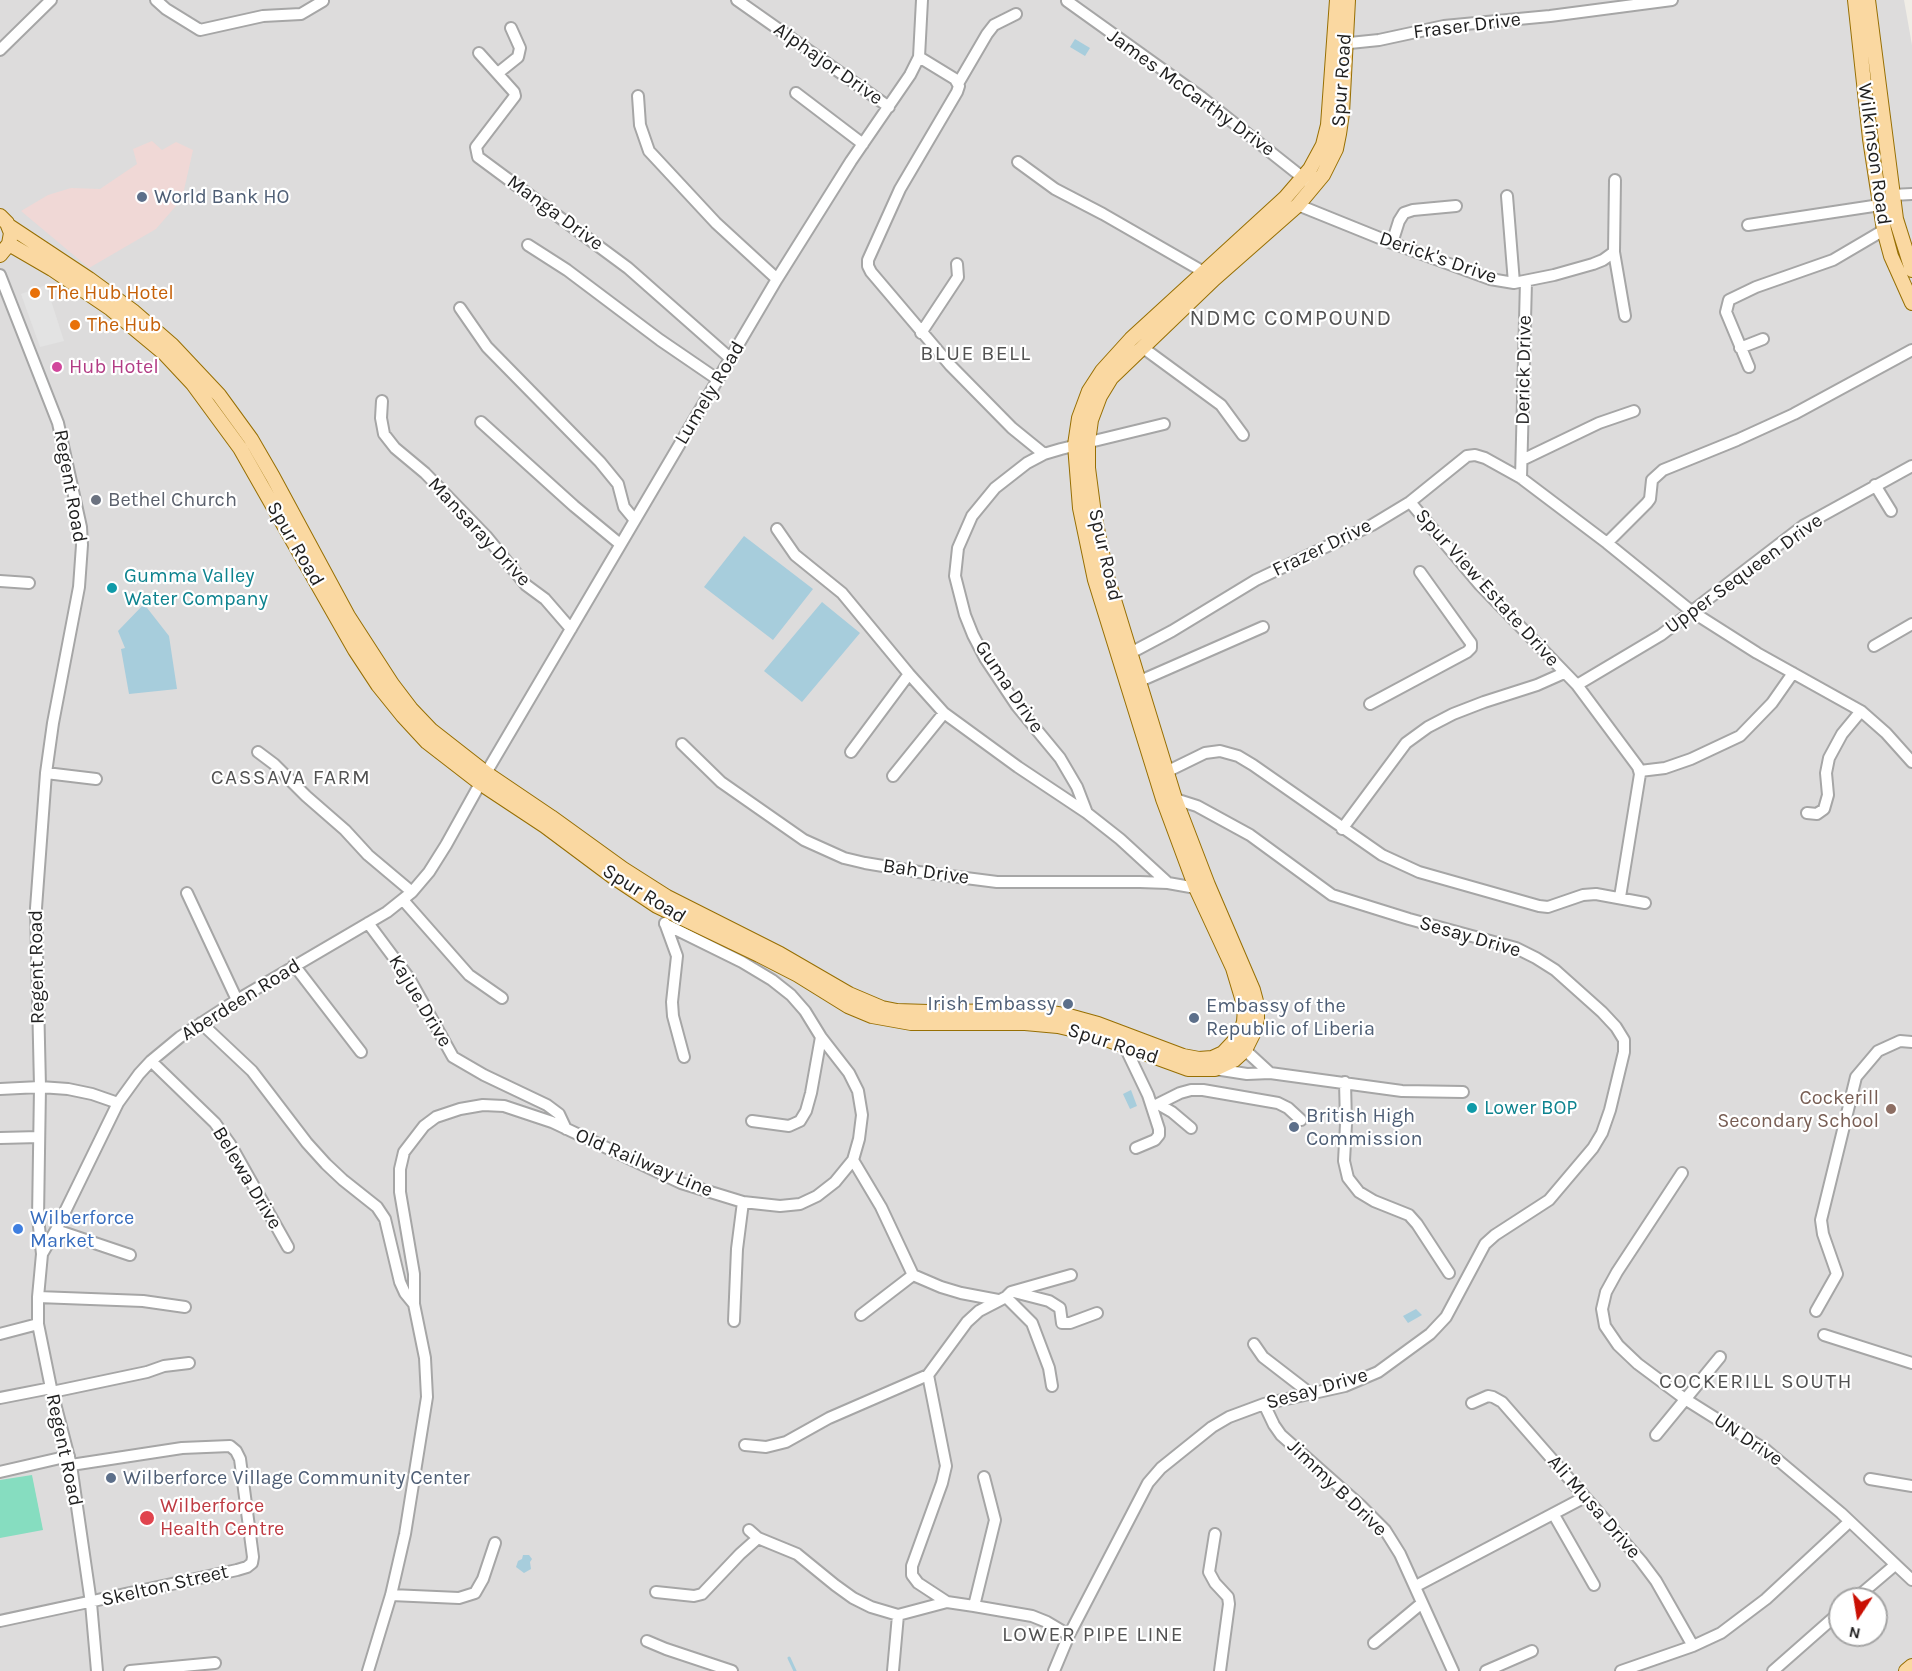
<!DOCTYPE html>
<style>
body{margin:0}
#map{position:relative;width:1912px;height:1671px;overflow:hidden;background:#f0ede6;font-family:Karla,sans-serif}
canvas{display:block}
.north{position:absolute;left:1828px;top:1587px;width:60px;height:60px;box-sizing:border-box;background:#fff;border:2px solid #a5a5a5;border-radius:50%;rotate:192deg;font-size:16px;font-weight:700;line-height:24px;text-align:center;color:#1f1f1f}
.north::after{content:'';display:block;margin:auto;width:21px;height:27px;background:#ca1004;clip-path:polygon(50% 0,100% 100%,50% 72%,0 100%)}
</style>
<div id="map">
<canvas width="1912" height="1671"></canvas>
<div class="north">N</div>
</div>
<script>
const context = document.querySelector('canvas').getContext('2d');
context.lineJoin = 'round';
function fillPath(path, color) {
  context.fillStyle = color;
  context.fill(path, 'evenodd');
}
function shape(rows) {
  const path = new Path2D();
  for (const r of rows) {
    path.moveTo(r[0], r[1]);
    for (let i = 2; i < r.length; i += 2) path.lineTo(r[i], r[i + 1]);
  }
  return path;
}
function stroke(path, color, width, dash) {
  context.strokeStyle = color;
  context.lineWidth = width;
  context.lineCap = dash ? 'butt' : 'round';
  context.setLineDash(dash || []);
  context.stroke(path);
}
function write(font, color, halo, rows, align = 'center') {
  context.font = font + ' Karla,sans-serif';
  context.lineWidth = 4.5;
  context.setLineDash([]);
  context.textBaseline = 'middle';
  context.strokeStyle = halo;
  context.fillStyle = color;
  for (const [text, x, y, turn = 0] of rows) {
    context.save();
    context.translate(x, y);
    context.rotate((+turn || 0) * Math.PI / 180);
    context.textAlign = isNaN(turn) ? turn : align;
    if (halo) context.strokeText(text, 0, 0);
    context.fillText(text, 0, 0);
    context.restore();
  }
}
fillPath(shape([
 [0,0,1904,0,1912,45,1912,1671,0,1671],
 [1840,1599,1876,1599,1876,1635,1840,1635]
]), '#dddcdc');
fillPath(shape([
 [152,141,162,150,176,142,193,150,182,199,156,229,89,268,21,211,48,195,71,188,100,189,137,164,133,149]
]), '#f0d8d6');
fillPath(shape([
 [32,1475,43,1530,0,1538,0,1480]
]), '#86ddc0');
fillPath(shape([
 [46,285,64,341,40,347,21,294]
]), '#e3e3e3');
fillPath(shape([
 [1075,39,1090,48,1085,56,1070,47],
 [744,536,813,589,773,640,704,587],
 [822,602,860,633,802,702,764,671],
 [144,604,169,636,177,689,129,694,121,649,125,648,118,631],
 [1131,1090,1137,1106,1130,1109,1123,1094],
 [1416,1309,1422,1315,1408,1323,1403,1316],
 [523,1555,529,1555,532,1559,530,1562,531,1569,524,1573,516,1567,518,1561,522,1559]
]), '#a7cddc');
stroke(shape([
 [789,1658,795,1671]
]), '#a7cddc', 3);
const minor = shape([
 [156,0,166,9,200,30,263,16,301,14,323,1],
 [737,0,889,107],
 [1067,1,1201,97,1307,181],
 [1340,44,1379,40,1444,26,1550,16,1672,0],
 [0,50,51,0],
 [479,53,514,92,515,96,476,147,478,157,628,268,730,358],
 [919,57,955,79,959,86,957,92,900,189,868,260,868,266,871,272,950,365,1012,428,1044,454],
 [498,73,518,57,520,48,511,28],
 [959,82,987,34,994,25,1016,14],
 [796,93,863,144],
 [638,96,640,125,649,151,716,223,777,279],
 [1018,162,1055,189,1103,214,1209,275],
 [1892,195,1912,194],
 [1507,196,1514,283],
 [1298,205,1392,243,1490,279,1514,283,1554,275,1593,264,1603,260,1614,252,1615,180],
 [1748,225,1880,205],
 [1392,243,1399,221,1404,213,1413,210,1456,206],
 [528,245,567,270,660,340,717,379],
 [1614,252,1625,316],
 [0,275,58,423,81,527,82,545,79,587,53,723,46,773,36,908,40,1087,38,1218,42,1254,38,1297,38,1324,51,1388,71,1465,91,1603,97,1671],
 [460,308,487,347,600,462,618,484,624,507,634,519],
 [921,333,958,277,957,264],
 [1142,347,1221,405,1243,435],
 [1740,348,1763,339],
 [1749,367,1726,312,1729,300,1756,287,1833,260,1884,230],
 [382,401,381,418,384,434,395,448,425,473,486,536,526,585,545,599,571,629],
 [481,422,574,506,620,544],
 [1522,460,1599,423,1634,411],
 [1521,478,1526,281],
 [1875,485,1891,511],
 [1410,502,1480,585,1577,685,1638,767,1640,774,1620,897],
 [777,529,795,555,842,593,909,674,944,713,1018,767,1087,813,1120,839,1168,883],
 [1607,543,1647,503,1650,499,1652,480,1663,470,1737,440,1794,414,1912,350],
 [0,581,29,583],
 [1874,646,1912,624],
 [1123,657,1172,631,1256,580,1372,525,1410,502,1467,456,1475,455,1485,458,1521,478,1607,543,1691,611,1757,653,1861,711,1886,733,1912,762],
 [1140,681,1263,627],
 [1577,685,1661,635,1803,526,1912,466],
 [1370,704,1467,652,1471,648,1471,643,1468,639,1420,572],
 [682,744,721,782,741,796,804,840,844,858,865,863,919,872,997,882,1140,882,1168,883,1196,888,1202,886],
 [258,752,274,764,306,796,345,830,368,855,412,892],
 [851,752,909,674],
 [1640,771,1665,768,1691,759,1740,736,1772,703,1793,673],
 [46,773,96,779],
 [1160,775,1205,753,1220,751,1238,756,1253,765,1382,855,1419,872,1539,906,1548,907,1583,895,1596,894,1645,903],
 [893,776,944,713],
 [1087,813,1077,787,1060,758,1017,706,985,658,973,635,965,615,955,576,958,548,972,516,995,488,1027,463,1044,454,1061,449,1164,424],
 [1807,813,1817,814,1824,809,1828,795,1826,773,1829,758,1842,734,1861,711],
 [1342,829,1406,743,1428,727,1453,714,1484,702,1537,685,1564,673],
 [187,893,237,1000],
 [403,900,469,975,502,998],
 [368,923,409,978,453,1057,484,1075,547,1105,559,1114,566,1129],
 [665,923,677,956,672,1002,673,1016,684,1057],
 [294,965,361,1052],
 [201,1023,252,1071,307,1143,326,1164,343,1180,377,1207,385,1219,400,1282,405,1293,414,1304],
 [1125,1047,1148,1095,1159,1129,1159,1135,1155,1140,1136,1148],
 [1245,1050,1270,1073],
 [151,1061,215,1123,230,1144,288,1247],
 [1215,1069,1247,1074,1270,1073,1402,1091,1463,1092],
 [1345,1082,1346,1124,1344,1161,1348,1178,1359,1192,1374,1201,1409,1215,1417,1224,1449,1273],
 [0,1089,40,1087,68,1089,92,1094,118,1103],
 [1158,1104,1180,1093,1191,1090,1203,1090,1278,1103,1288,1108,1301,1120],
 [1154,1105,1158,1104,1172,1112,1191,1128],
 [752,1121,789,1126,800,1121,806,1111,811,1093,821,1037],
 [0,1138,39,1137],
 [853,1160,881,1207,913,1275,941,1287,961,1293,998,1300],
 [1682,1173,1617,1272,1606,1292,1602,1309,1605,1326,1618,1345,1638,1364,1685,1399,1766,1450,1841,1513,1912,1580],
 [56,1230,130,1255],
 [42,1254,56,1230,118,1103,139,1074,151,1061,180,1037,237,1000,387,912,412,892,429,872,446,845,486,773,777,279,851,161,910,75,919,57,922,0],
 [1014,1292,1049,1301,1060,1308,1062,1323,1070,1323,1097,1313],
 [38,1297,143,1301,185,1307],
 [1006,1297,1032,1323,1049,1368,1052,1386],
 [1816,1311,1837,1274,1823,1234,1821,1220,1856,1077,1878,1051,1900,1041,1912,1042],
 [861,1315,913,1275],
 [734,1321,737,1249,743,1202],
 [0,1334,38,1324],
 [1824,1335,1912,1363],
 [1254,1344,1263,1357,1311,1394],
 [928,1375,946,1466,942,1483,912,1566,912,1575,918,1583,947,1602],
 [52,1392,147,1372,164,1366,189,1363],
 [0,1398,51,1388],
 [1472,1403,1488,1396,1493,1397,1502,1402,1641,1561,1656,1581,1693,1646],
 [1264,1404,1274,1425,1281,1435,1360,1505,1385,1530,1400,1554,1453,1671],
 [1656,1435,1720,1357],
 [745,1445,766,1447,786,1442,829,1418,928,1375,967,1322,979,1311,1006,1297,1011,1292,1071,1275],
 [0,1472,69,1456],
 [1870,1479,1912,1486],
 [1554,1515,1594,1585],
 [749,1530,758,1538,797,1554,835,1585,853,1598,871,1607,898,1615,947,1602,974,1606,1032,1616,1047,1622,1069,1635],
 [1215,1534,1209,1572,1215,1583,1228,1597,1229,1604,1220,1671],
 [1416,1586,1585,1497],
 [656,1592,694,1596,702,1594,740,1554,758,1538],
 [391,1595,459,1598,475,1593,483,1579,495,1543],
 [1855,1599,1895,1565],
 [974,1606,995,1520,984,1477],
 [0,1621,237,1570,247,1567,252,1563,253,1557,240,1459,236,1451,230,1446,182,1448,71,1465],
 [647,1641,666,1649,732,1671],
 [1374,1643,1422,1603],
 [130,1671,215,1663],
 [368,1671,391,1595,405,1534,427,1397,425,1358,414,1304,414,1274,400,1192,400,1169,404,1152,424,1126,436,1117,460,1109,483,1105,504,1106,552,1122,681,1183,743,1202,780,1206,800,1204,817,1196,835,1182,853,1160,859,1139,862,1115,858,1091,849,1073,821,1037,805,1011,791,995,772,980,742,962,665,924],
 [893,1671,898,1615],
 [1054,1671,1069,1635,1148,1483,1161,1468,1212,1427,1229,1417,1264,1404,1345,1386,1378,1372,1430,1334,1446,1317,1485,1244,1495,1235,1549,1200,1593,1148,1602,1133,1610,1110,1624,1052,1624,1040,1616,1027,1602,1012,1555,970,1536,958,1516,948,1409,919,1332,895,1250,835,1197,806,1175,799,1170,799],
 [1486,1671,1532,1651],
 [1621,1671,1693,1646,1721,1633,1766,1599,1849,1522],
 [1773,1671,1840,1612]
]);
const major = shape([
 [1855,0,1870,139,1884,230,1891,256,1912,303],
 [1868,0,1896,219,1912,270],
 [0,216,7,223,11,233,9,244,0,255],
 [9,226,89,279,134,312,172,345,219,395,251,439,273,477,348,616,392,684,411,709,431,730,486,773,551,817,623,869,667,897,780,954,849,994,882,1008,897,1011,928,1012,1040,1011,1069,1016,1098,1024,1183,1056,1199,1059,1212,1058,1223,1053,1239,1036,1244,1022,1245,1008,1233,968,1196,888,1163,799,1095,580,1080,508,1075,445,1079,418,1089,391,1102,371,1131,339,1285,198,1310,169,1323,145,1328,125,1337,0],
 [9,244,52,269,111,309,164,353,193,384,240,448,355,650,378,685,403,716,427,742,480,783,545,826,612,876,657,906,759,955,798,975,848,1006,872,1016,911,1023,1025,1023,1058,1026,1092,1034,1188,1069,1215,1069,1234,1060,1245,1050,1253,1034,1257,1019,1257,1005,1253,990,1208,885,1175,799,1107,577,1094,514,1088,468,1088,442,1091,420,1100,396,1111,378,1214,279,1298,205,1323,175,1336,149,1339,134,1342,113,1348,0],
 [1906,1671,1912,1666]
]);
stroke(minor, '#a6a6a6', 14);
stroke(major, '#976f03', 16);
stroke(minor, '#fff', 10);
stroke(major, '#fad8a1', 14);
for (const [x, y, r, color] of [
 [142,197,6,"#5c6f8a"],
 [35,293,6,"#e8710a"],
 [75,325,6,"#e8710a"],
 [57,367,6,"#d1479c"],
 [96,500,6,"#6b7280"],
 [112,588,6,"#0f9aa8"],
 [1068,1004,6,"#5c6f8a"],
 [1194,1018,6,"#5c6f8a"],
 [1472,1108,6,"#0f9aa8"],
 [1891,1109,6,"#8d6e63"],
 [1294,1127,6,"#5c6f8a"],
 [18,1229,6,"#3f7fe0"],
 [111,1478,6,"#5c6f8a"],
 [147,1518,8,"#e0444e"]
]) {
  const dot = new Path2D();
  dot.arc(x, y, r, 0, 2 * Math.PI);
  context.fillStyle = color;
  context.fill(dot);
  stroke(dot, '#fff', 2);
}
write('20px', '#1f1f1f', '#fff', [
 ["Fraser Drive",1467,26,-7],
 ["Alphajor Drive",828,64,35],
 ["Spur Road",1342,80,-86],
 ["James McCarthy Drive",1191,93,36],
 ["Wilkinson Road",1874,154,82],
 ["Manga Drive",555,213,36],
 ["Derick's Drive",1438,258,19],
 ["Derick Drive",1524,370,-89],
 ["Lumely Road",710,393,-59],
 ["Regent Road",70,486,80],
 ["Mansaray Drive",479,532,47],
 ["Spur Road",295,544,60],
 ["Frazer Drive",1322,548,-26],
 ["Spur Road",1105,555,77],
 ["Upper Sequeen Drive",1744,574,-36],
 ["Spur View Estate Drive",1487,588,48],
 ["Guma Drive",1009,687,56],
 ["Bah Drive",926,872,8],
 ["Spur Road",644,894,32],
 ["Sesay Drive",1470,937,16],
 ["Regent Road",37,967,-91],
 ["Aberdeen Road",241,1000,-32],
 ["Kajue Drive",420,1001,59],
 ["Spur Road",1113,1044,18],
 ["Old Railway Line",644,1163,23],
 ["Belewa Drive",247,1178,59],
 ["Sesay Drive",1317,1389,-16],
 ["UN Drive",1748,1440,34],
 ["Regent Road",64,1450,78],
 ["Jimmy B Drive",1337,1488,44],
 ["Ali Musa Drive",1594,1507,49],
 ["Skelton Street",165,1586,-13]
]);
write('20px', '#4e5e75', '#fff', [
 ["World Bank HO",154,197],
 ["Irish Embassy",1056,1004,"right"],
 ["Embassy of the",1206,1006],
 ["Republic of Liberia",1206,1029],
 ["British High",1306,1116],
 ["Commission",1306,1139],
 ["Wilberforce Village Community Center",123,1478]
], 'left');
write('20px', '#c56008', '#fff', [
 ["The Hub Hotel",47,293],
 ["The Hub",87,325]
], 'left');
write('20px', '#b23c85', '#fff', [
 ["Hub Hotel",69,367]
], 'left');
write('20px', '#5b616d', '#fff', [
 ["Bethel Church",108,500]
], 'left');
write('20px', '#0d838f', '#fff', [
 ["Gumma Valley",124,576],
 ["Water Company",124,599],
 ["Lower BOP",1484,1108]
], 'left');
write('20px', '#785e54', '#fff', [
 ["Cockerill",1879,1098],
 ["Secondary School",1879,1121]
], 'right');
write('20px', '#366cbe', '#fff', [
 ["Wilberforce",30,1218],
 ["Market",30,1241]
], 'left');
write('20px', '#be3a42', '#fff', [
 ["Wilberforce",160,1506],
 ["Health Centre",160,1529]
], 'left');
context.letterSpacing = '1.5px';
write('21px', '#525252', '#fff', [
 ["BLUE BELL",976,354],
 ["CASSAVA FARM",291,778],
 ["COCKERILL SOUTH",1756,1382],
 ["LOWER PIPE LINE",1093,1635]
]);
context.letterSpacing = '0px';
context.letterSpacing = '1.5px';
write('22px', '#525252', '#fff', [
 ["NDMC COMPOUND",1291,319]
]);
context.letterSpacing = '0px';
</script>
